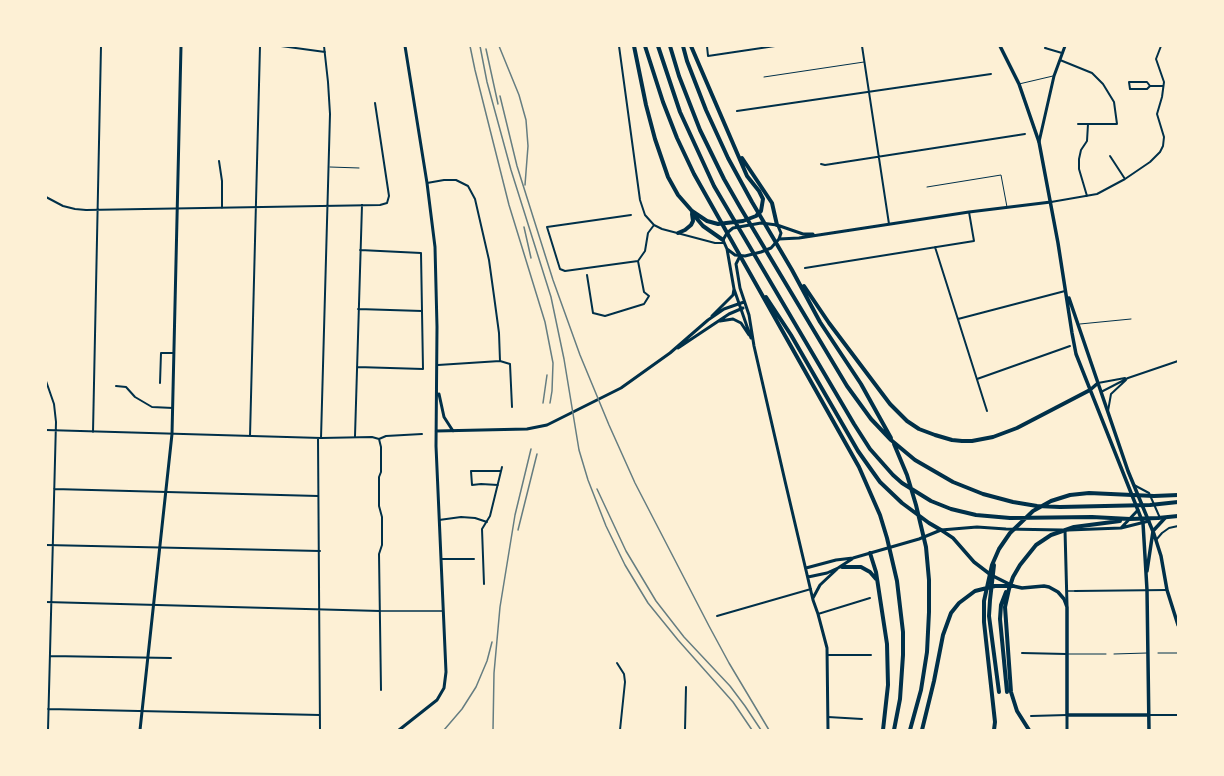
<!DOCTYPE html>
<style>
body{margin:0}
#map{position:relative;width:1224px;height:776px;overflow:hidden;background:#fdf0d5;font-family:Barlow,sans-serif}
canvas{display:block}
.frame{position:absolute;inset:0;border:47px solid #fdf0d5;pointer-events:none}
</style>
<div id="map">
<canvas width="1224" height="776"></canvas>
<div class="frame"></div>
</div>
<script>
const context = document.querySelector('canvas').getContext('2d');
context.lineJoin = 'round';
function shape(rows) {
  const path = new Path2D();
  for (const r of rows) {
    path.moveTo(r[0], r[1]);
    for (let i = 2; i < r.length; i += 2) path.lineTo(r[i], r[i + 1]);
  }
  return path;
}
function stroke(path, color, width, dash) {
  context.strokeStyle = color;
  context.lineWidth = width;
  context.lineCap = dash ? 'butt' : 'round';
  context.setLineDash(dash || []);
  context.stroke(path);
}
stroke(shape([
 [764,77,864,62],
 [1019,84,1053,76],
 [330,167,359,168],
 [927,187,1001,175,1007,207],
 [1080,324,1131,319],
 [1158,653,1178,653],
 [1068,654,1106,654],
 [1114,654,1147,653]
]), '#003049', 1);
stroke(shape([
 [1067,591,1075,591],
 [380,611,443,611]
]), '#003049', 1.5);
stroke(shape([
 [281,46,325,52],
 [619,46,640,200,645,215,654,225,662,229,715,243,724,243],
 [707,46,708,56,775,46],
 [862,46,889,224],
 [1046,46,1045,48,1062,53],
 [1060,60,1092,73,1103,84,1114,102,1117,124,1078,124],
 [1150,86,1147,82,1129,82,1130,89,1147,89,1150,86,1163,86],
 [737,111,991,74],
 [1110,156,1125,179],
 [219,161,222,181,222,208],
 [821,164,825,165,1025,134],
 [427,183,444,180,456,180,468,186,475,199,489,260,494,296,499,333,500,361,510,364,512,407],
 [1087,196,1079,169,1079,159,1081,150,1087,141,1088,124],
 [46,197,63,206,75,209,86,210,380,205,387,203,389,196,375,103],
 [1051,202,1097,194,1125,179,1150,162,1160,152,1163,146,1164,137,1157,114,1162,97,1164,82,1156,59,1161,46],
 [631,215,547,227,560,269,565,271,638,261,645,251,648,233,654,225],
 [935,247,987,411],
 [805,268,974,241,969,212],
 [587,275,593,313,605,316,644,304,649,296,644,292,638,261],
 [358,309,422,311],
 [958,319,1065,291],
 [438,365,500,361],
 [357,367,423,369,421,253,360,250],
 [977,379,1070,346],
 [46,381,54,404,56,422,48,730],
 [160,383,161,353,174,353],
 [1098,383,1125,378],
 [116,386,126,387,135,397,152,407,173,408],
 [1101,392,1128,378,1178,361],
 [1108,411,1111,394,1126,380],
 [46,430,321,438,372,437,379,439,386,436,422,434],
 [93,432,101,46],
 [250,436,260,46],
 [355,436,362,205],
 [318,438,320,730],
 [321,438,330,114,328,82,324,46],
 [379,439,381,447,381,472,379,477,379,506,382,517,382,545,379,554,381,690],
 [498,485,481,484,472,485,471,471,501,471],
 [1134,485,1149,493,1160,518],
 [54,489,318,496],
 [439,520,461,517,475,518,487,522],
 [1156,540,1162,533,1169,528,1178,526],
 [46,545,320,551],
 [441,559,474,559],
 [484,584,482,529,490,516,502,467],
 [1075,591,1167,590],
 [46,602,380,611],
 [818,614,870,598],
 [717,616,811,589],
 [1022,653,1066,654],
 [827,655,871,655],
 [50,656,171,658],
 [617,663,624,674,625,682,620,730],
 [48,709,320,715],
 [1149,715,1178,715],
 [1031,716,1067,715],
 [828,717,862,719],
 [685,730,686,687]
]), '#003049', 2);
stroke(shape([
 [1039,142,1054,76,1065,46],
 [778,226,781,233,779,239,771,248,761,252,745,256,735,255,727,249,723,240,727,233,733,228,761,223,777,225,803,234,813,234],
 [779,239,799,238,969,212,1051,202],
 [727,249,734,289,751,338],
 [740,256,736,264,740,288,749,315,754,346,785,481,813,600,818,614,827,648,828,730],
 [712,316,733,295,734,289],
 [720,321,733,319,741,323,749,335],
 [678,348,729,314,743,308],
 [439,394,444,417,453,431],
 [436,431,527,429,547,425,621,388,670,353,708,320,724,309,744,302],
 [1121,528,1138,510],
 [1065,530,1067,605],
 [1068,530,1121,528,1149,521],
 [806,568,836,560,853,558,919,539,941,530,977,527,1006,529,1062,530],
 [808,577,827,573,838,568,852,559],
 [813,598,820,585,837,569],
 [1067,715,1067,730],
 [140,730,172,434,181,46],
 [399,730,437,700,444,688,446,672,436,446,437,327,435,247,427,183,405,46]
]), '#003049', 3);
stroke(shape([
 [1000,46,1019,84,1039,142,1058,243,1072,333,1076,354,1143,523,1147,590,1149,730],
 [1069,298,1128,471,1154,534,1161,556,1167,590,1178,625],
 [1090,390,1098,383],
 [941,530,953,538,974,562,991,575,1013,586,1022,588,1044,586,1049,587,1058,592,1064,599,1067,607,1067,715,1149,715],
 [1147,571,1153,531,1165,518]
]), '#003049', 3.5);
stroke(shape([
 [634,46,646,105,655,139,668,177,678,195,692,211,707,221,718,224,743,221,756,216,761,211,763,199,759,191,747,176,691,46],
 [645,46,663,102,677,138,694,174,859,467,880,515,887,538,897,581,903,632,903,655,900,699,894,730],
 [658,46,680,112,714,186,854,424,870,449,893,475,902,483,931,501,951,509,976,515,1010,518,1092,517,1130,519,1158,518,1178,516],
 [670,46,679,76,700,130,724,179,740,207,847,386,871,419,891,440,915,460,953,482,983,494,1013,502,1037,506,1060,507,1150,505,1178,502],
 [683,46,687,61,706,110,728,158,752,202,792,270,820,322,861,384,891,438],
 [742,158,772,203,777,225],
 [692,213,703,226,723,240],
 [678,233,685,230,691,225,693,221,692,214],
 [804,286,829,323,890,404,907,421,919,429,935,435,952,440,962,441,972,441,993,437,1017,428,1090,390],
 [766,297,791,335,858,451,870,468,880,482,902,503,929,523,941,530],
 [894,444,907,475,916,505,926,547,929,580,929,612,927,652,921,690,910,730],
 [870,553,876,572,887,644,888,685,883,730],
 [994,565,990,600,989,616,999,692],
 [842,567,861,567,870,572,876,579],
 [1006,592,1001,605,1000,619,1007,692],
 [922,730,934,681,943,635,951,613,959,603,975,591,995,586,1013,586],
 [994,730,995,722,984,622,984,601,992,565,999,549,1010,533,1033,511,1051,501,1070,495,1089,493,1154,496,1178,495],
 [1029,730,1017,711,1011,692,1005,607,1009,589,1013,577,1020,565,1036,545,1051,535,1074,527,1120,521]
]), '#003049', 4);
stroke(shape([
 [470,46,475,70,509,205,545,322,553,363,552,391,550,403],
 [480,46,487,82,511,170,551,297,564,359,579,450,588,480,606,526,625,565,648,603,678,640,733,702,752,730],
 [499,46,519,95,526,120,528,146,525,185],
 [486,49,498,104],
 [500,96,517,166,553,280,580,355,609,425,635,483,709,626,729,663,769,730],
 [524,227,531,258],
 [543,403,547,375],
 [597,489,626,551,656,601,684,637,730,686,745,706,761,730],
 [518,530,537,454],
 [444,730,462,709,476,687,487,661,492,642],
 [493,730,494,673,500,607,515,515,531,449]
]), '#657d81', 1.5);
</script>
